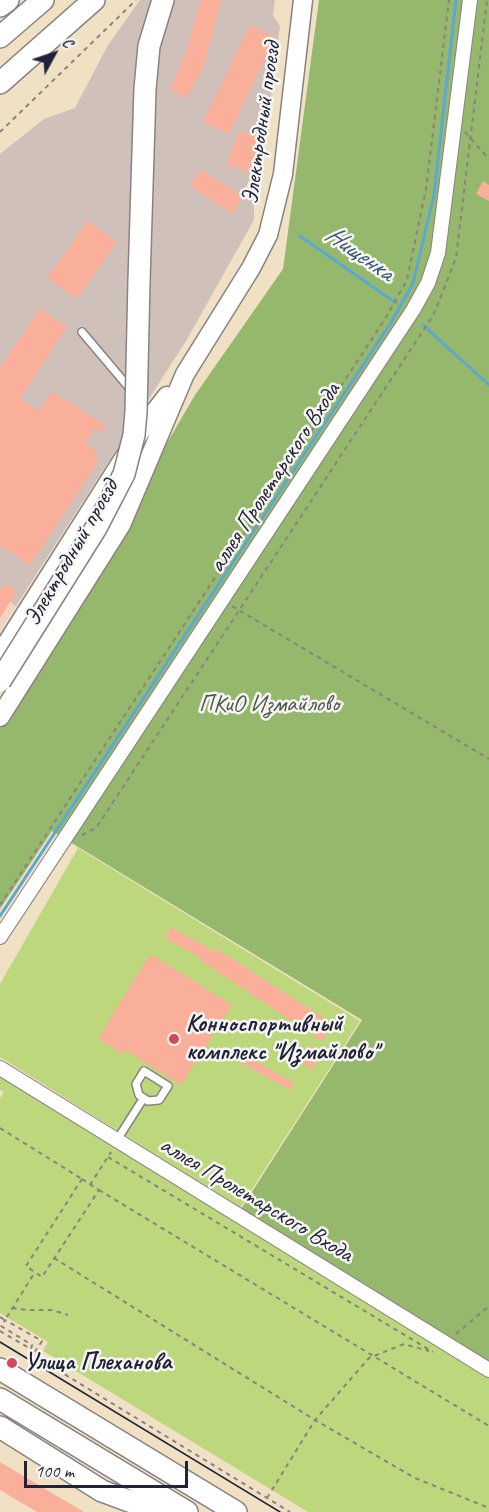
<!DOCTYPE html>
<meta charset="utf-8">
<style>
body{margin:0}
#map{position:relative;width:489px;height:1512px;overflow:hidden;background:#f0e1c4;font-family:Caveat,sans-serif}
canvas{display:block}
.north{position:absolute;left:24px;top:24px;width:60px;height:60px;-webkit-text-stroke:4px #f6f6f2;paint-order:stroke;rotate:50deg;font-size:16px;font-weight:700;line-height:24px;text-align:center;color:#22223b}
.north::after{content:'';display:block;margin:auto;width:21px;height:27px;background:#22223b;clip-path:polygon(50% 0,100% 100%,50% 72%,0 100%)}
.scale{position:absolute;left:24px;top:1461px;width:164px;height:27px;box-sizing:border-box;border:3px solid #22223b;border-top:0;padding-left:8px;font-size:18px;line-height:21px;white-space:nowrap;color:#22223b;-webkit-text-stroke:4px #f6f6f2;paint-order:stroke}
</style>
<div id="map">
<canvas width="489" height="1512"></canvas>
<div class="north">С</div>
<div class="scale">100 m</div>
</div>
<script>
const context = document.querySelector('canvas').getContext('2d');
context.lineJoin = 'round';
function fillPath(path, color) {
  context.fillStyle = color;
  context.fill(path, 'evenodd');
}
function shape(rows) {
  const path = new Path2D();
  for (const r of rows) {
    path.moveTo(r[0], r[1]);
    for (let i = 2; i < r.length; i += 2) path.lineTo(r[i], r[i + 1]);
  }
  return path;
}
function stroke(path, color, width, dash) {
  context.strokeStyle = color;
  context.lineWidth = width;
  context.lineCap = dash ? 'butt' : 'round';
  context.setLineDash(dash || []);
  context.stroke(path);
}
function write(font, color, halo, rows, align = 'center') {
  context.font = font + ' Caveat,sans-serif';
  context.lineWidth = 5;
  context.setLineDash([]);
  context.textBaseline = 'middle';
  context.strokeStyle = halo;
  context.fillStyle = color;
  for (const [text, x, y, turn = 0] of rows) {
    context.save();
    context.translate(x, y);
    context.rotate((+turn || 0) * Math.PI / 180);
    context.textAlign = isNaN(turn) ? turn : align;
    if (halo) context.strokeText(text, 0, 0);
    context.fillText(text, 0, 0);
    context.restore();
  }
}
fillPath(shape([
 [0,595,16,606,0,631]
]), '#f2d5bd');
fillPath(shape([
 [140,0,275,0,273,15,280,26,261,176,248,182,244,192,254,201,254,220,186,341,16,606,0,595,0,154,44,119,75,108,108,45]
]), '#cfc1ba');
fillPath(shape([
 [78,848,360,1021,240,1208,0,1057,0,984],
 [0,1075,489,1378,489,1512,308,1512,43,1351,48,1342,0,1313,0,1098,4,1092,0,1090]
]), '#bdd77c');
fillPath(shape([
 [319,0,489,0,489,1366,241,1209,362,1020,52,831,0,909,0,729,195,395,283,269]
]), '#96b86c');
stroke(shape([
 [300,236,396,303],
 [423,325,489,385],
 [0,916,392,321,413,283,434,195,456,0]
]), '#5ba8d4', 3);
fillPath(shape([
 [201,0,221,0,205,63,187,99,170,89,185,55],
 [250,25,275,37,229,134,203,122],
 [239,130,262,139,250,173,226,164],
 [201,169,243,197,232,214,190,186],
 [483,181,489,185,489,201,476,194],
 [88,221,117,242,77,299,47,278],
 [40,309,67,327,20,399,39,411,52,391,106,426,101,433,95,428,85,444,97,451,94,456,99,460,30,565,0,545,0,368],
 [5,583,17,591,0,618,0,591],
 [171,927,215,952,217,949,333,1024,322,1041,200,960,201,958,165,938],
 [150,954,232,1005,181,1085,125,1050,122,1054,98,1039],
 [311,1045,323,1052,312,1070,300,1062],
 [238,1051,294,1083,290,1090,234,1059],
 [0,1462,84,1512,37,1512,0,1490]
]), '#faaf9a');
const lane = shape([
 [82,332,131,390],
 [144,1071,168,1086,159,1100,148,1101,139,1095,136,1084,144,1071],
 [117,1140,143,1099]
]);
const street = shape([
 [0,937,413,310,428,283,438,253,470,0],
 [0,1068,489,1370]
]);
const secondary = shape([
 [0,654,146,423,167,396],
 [0,717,121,525,185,374,251,268,268,235,283,174,303,0]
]);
const primary = shape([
 [0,6,8,0],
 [0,37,43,0],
 [0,83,94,0],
 [139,281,145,89,149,46,163,0],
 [0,1369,236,1512],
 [0,1399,187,1512],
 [0,1427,102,1491,159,1512]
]);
stroke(lane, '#898280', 10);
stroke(street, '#898280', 16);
stroke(secondary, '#898280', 21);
stroke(primary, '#898280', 24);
stroke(shape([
 [0,132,136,0],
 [465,132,489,159],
 [232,606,489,759],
 [82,835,96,828,434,314,456,258,487,0],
 [0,905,385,319,407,280,426,189,449,0],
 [0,1128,82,1179],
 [108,1157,433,1352],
 [82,1179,99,1190,42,1277,26,1266,82,1179],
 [90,1185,111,1152],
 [99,1190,489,1426],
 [54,1258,315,1420,415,1478,489,1508],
 [12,1308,27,1310,52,1310,68,1315],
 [0,1317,5,1320,35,1272],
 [0,1331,31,1349,32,1345,1,1326,5,1320,42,1341,33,1355,290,1512],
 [456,1334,489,1306],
 [267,1498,315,1420,369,1358,404,1344,429,1351]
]), '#898280', 2, [4.5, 4.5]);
stroke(lane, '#fff', 7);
stroke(street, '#fff', 14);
stroke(secondary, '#fff', 18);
stroke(primary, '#fff', 21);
stroke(shape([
 [0,1342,280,1512]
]), '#22223b', 1.5);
const primaryBridge = shape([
 [0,681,96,528,124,474,134,435,136,412,139,281]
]);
stroke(primaryBridge, '#898280', 24, []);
stroke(primaryBridge, '#fff', 21);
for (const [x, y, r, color] of [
 [174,1039,6,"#d1495b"],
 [12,1363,6,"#d1495b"]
]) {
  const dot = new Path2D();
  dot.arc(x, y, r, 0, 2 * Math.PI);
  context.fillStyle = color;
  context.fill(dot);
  stroke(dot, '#f6f6f2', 2);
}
write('24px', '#22223b', '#f6f6f2', [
 ["Электродный проезд",262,123,-82],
 ["аллея Пролетарского Входа",275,478,-57],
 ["Электродный проезд",72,553,-60],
 ["аллея Пролетарского Входа",256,1200,31]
]);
write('24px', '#50584e', '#f6f6f2', [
 ["ПКиО Измайлово",269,705]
]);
write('bold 24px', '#22223b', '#f6f6f2', [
 ["Конноспортивный",186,1025],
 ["комплекс \"Измайлово\"",186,1053],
 ["Улица Плеханова",24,1363]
], 'left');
write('italic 26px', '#395878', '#f6f6f2', [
 ["Нищенка",359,254,35]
]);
</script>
